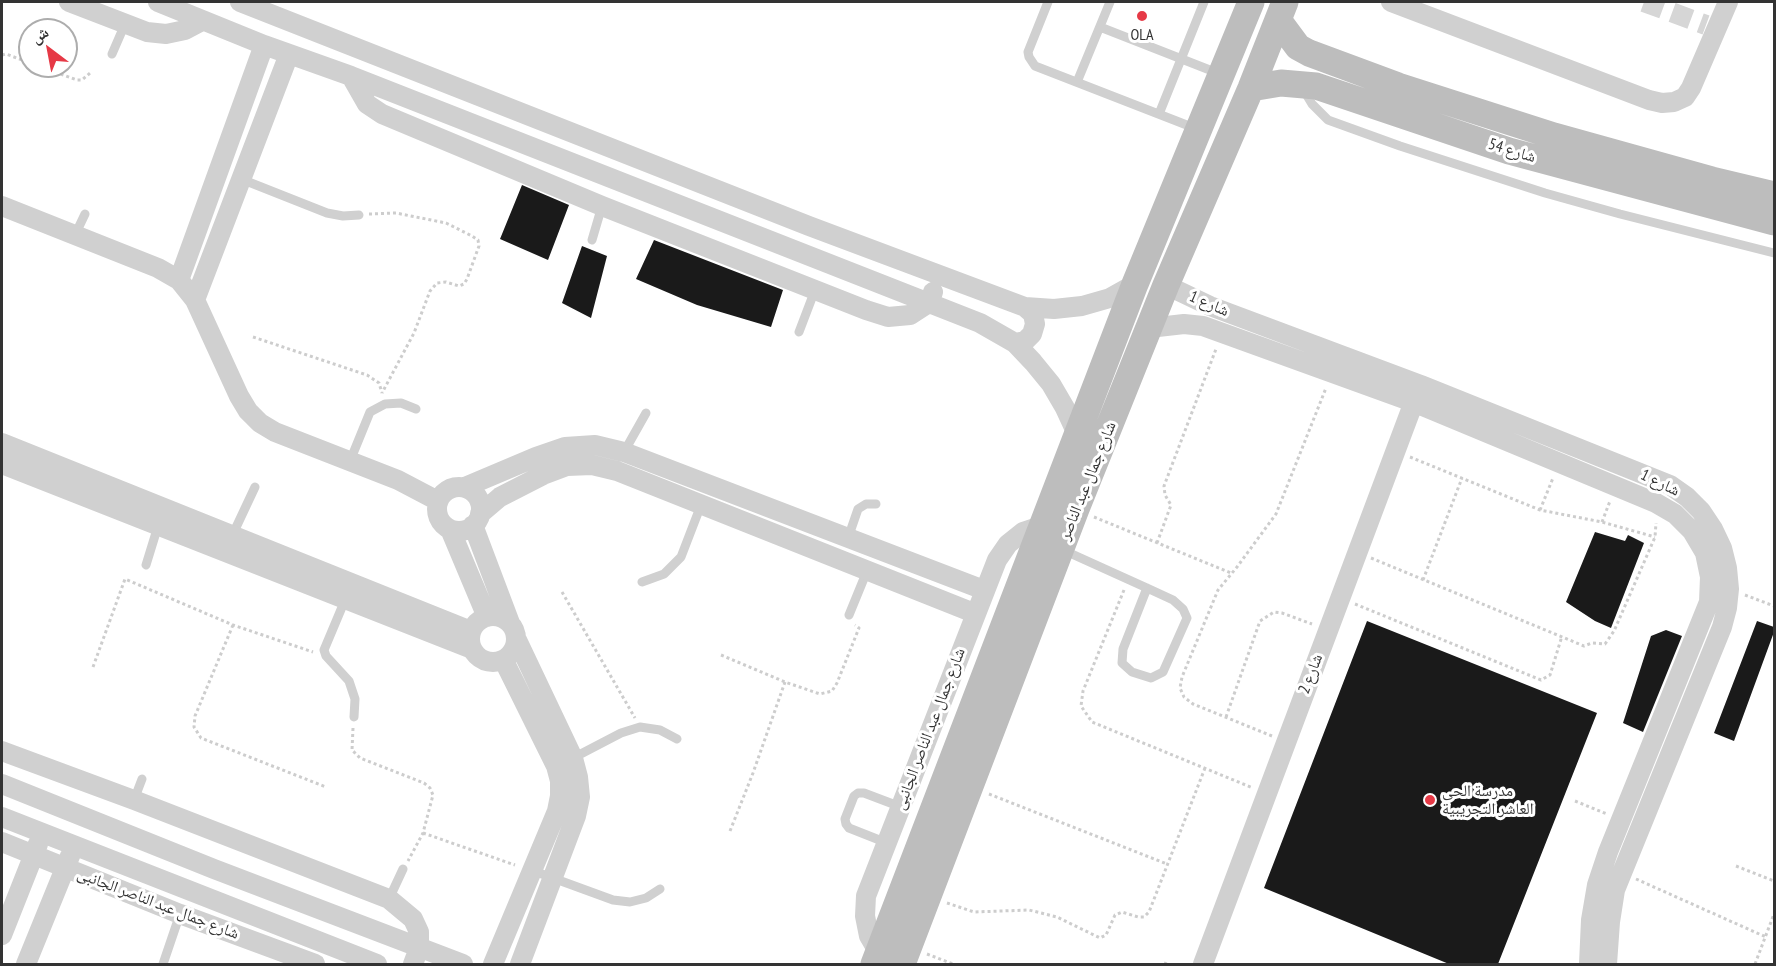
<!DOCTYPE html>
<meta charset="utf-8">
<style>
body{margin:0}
#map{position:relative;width:1776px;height:966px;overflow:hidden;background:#fff;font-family:"PT Sans Narrow","Noto Naskh Arabic",sans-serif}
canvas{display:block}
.frame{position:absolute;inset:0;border:3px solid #333;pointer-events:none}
.north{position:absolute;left:18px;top:18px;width:60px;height:60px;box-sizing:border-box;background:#fff;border:2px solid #adadad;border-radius:50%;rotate:328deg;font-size:16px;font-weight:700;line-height:24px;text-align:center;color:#333}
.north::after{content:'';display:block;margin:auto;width:21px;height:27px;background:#e63946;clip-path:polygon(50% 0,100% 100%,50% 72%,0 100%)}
</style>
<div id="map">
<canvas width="1776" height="966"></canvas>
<div class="frame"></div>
<div class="north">ش</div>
</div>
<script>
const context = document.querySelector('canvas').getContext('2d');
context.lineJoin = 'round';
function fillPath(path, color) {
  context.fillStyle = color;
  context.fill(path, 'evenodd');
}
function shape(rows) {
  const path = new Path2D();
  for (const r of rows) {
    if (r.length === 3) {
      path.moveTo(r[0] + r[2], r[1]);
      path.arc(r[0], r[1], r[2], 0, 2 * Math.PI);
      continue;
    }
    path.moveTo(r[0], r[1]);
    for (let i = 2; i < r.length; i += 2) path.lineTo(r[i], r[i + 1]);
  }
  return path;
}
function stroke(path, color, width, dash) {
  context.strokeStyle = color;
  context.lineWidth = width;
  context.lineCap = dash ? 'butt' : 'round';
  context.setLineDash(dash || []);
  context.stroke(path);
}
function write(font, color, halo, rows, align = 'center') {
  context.font = font + ' "PT Sans Narrow","Noto Naskh Arabic",sans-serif';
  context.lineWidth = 6;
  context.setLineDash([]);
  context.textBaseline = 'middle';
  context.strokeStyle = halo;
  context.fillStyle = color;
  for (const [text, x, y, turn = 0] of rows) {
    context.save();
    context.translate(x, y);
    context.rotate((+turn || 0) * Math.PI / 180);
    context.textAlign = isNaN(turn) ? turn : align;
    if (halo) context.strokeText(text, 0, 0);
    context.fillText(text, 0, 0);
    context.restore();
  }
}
fillPath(shape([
 [522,185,569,205,548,260,500,239],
 [654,240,783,290,771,327,697,305,636,279],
 [582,246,607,256,591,318,562,303],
 [1595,532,1625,541,1628,535,1644,543,1611,628,1595,621,1566,602],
 [1367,621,1597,713,1498,964,1449,964,1264,888],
 [1757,621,1774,627,1774,632,1734,741,1714,733],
 [1666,630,1682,636,1643,732,1623,723,1651,636]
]), '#1a1a1a');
stroke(shape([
 [1644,2,1706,25]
]), '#d6d6d6', 20, [20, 10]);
stroke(shape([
 [2,55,6,54,30,63],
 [38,66,77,80,82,80,90,73],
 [369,214,396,213,446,223,472,236,478,240,479,246,467,279,464,284,459,286,446,282,437,283,430,291,414,333,382,393],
 [253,337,367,375,379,383,382,393],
 [1410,457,1540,510,1602,522,1655,537],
 [1540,510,1553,478],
 [1094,517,1231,573],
 [1602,522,1610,501],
 [1157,543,1171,505,1165,495,1164,486,1216,349],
 [1371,558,1584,646,1592,643,1605,644,1614,631,1655,537,1656,523],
 [1423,580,1462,478],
 [1124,590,1083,691,1081,706,1092,722,1253,788],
 [562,592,635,718],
 [1745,595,1774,606],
 [1355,604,1541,680,1550,675,1562,636],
 [233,625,195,716,194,727,201,738,326,787],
 [721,655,785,682,820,694,832,691,837,683,859,628,855,625],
 [93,667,125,579,233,625,313,652],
 [1226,717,1260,621,1274,612,1282,613,1312,624],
 [353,728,352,750,360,758,424,783,430,788,433,795,423,833,408,861],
 [1272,736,1193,704,1184,697,1180,688,1182,677,1218,590,1237,567,1276,514,1326,388],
 [989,794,1167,864],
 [1575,801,1607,814],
 [730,831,753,773,785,682],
 [423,833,515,865],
 [1736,866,1774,881],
 [1636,879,1766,937],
 [947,903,974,912,1029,910,1057,917,1100,938,1106,935,1115,915,1122,912,1138,917,1144,917,1149,912,1205,768],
 [927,954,953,964],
 [1164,963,1167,964],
 [1755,964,1774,914]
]), '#cdcdcd', 3, [3, 3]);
stroke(shape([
 [1048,2,1028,52,1029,57,1035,66,1197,129],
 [1100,27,1220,74],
 [112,54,125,24],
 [1077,82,1110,2],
 [1303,89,1312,104,1328,120,1400,146,1545,193,1620,214,1774,253],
 [1159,114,1204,2],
 [241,179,327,213,343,216,359,215],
 [75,235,85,214],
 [592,240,602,206],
 [799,332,815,290],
 [624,452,646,413],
 [350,461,370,412,385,404,401,403,416,409],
 [232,536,255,487],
 [848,538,858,509,866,504,876,504],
 [1063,550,1147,588,1173,600,1183,609,1187,618,1163,672,1151,678,1132,672,1122,663,1123,649,1147,588],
 [146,565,158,526],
 [642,582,664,574,681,557,701,505],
 [345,600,324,650,326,656,349,681,355,699,354,717],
 [849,615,867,571],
 [573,758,621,733,640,727,660,730,677,739],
 [134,800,142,779],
 [887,843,849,828,846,824,845,819,854,796,858,793,864,793,901,807],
 [531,870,613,900,630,902,646,898,660,889],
 [389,899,403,869],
 [163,964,180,914]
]), '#d0d0d0', 9);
stroke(shape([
 [69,2,147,32,166,34,185,30,202,21],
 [158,2,264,45,351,76,980,323,1015,343,1033,362,1051,384,1065,408,1077,434],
 [240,2,809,226,1025,307,1054,309,1082,306,1110,298,1135,284],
 [1391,2,1649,100,1662,103,1674,102,1685,97,1691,88,1728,2],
 [351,76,367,104,382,114,602,206,866,310,888,317,910,315,930,302,933,292],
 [2,206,158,268,179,280,195,300,239,396,248,411,260,423,275,432,398,480,438,501],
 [179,280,264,45],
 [1166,285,1210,306,1421,385,1670,485,1687,497,1701,511,1713,529,1722,548,1727,568,1729,589,1727,608,1722,627,1615,890,1610,922,1607,964],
 [195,300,289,54],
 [1149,328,1184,324,1203,326,1413,402,1656,503,1675,514,1692,531,1705,553,1710,577,1709,602,1608,852,1597,885,1591,920,1589,964],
 [1015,343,1025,341,1032,334,1035,324,1033,314,1025,307],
 [2,443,471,631],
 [2,464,472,649],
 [465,487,536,457,565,447,595,445,624,452,984,590],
 [459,509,22],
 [480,514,500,497,543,475,567,466,592,465,617,471,974,613],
 [473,525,510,623],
 [450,529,487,617],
 [493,639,23],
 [517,640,573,758,578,777,580,797,576,816,520,964],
 [2,751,134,800,389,899,413,919,419,932,419,948,413,964],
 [2,784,214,869,463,964],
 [2,817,377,964],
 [2,842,180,914,315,964],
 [2,935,38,844],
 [879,953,869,936,865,916,866,896,997,560,1008,544,1023,532,1041,526],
 [26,964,70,856],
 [493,964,557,811,560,796,560,781,556,766,504,661],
 [1203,964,1418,391]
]), '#d0d0d0', 20);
stroke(shape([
 [1278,20,1298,47,1309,53,1398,86,1554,136,1712,180,1774,195],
 [1251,88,1281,83,1316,86,1509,151,1774,222],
 [874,964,1135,284,1251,2],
 [902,964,1076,509,1166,285,1251,88,1285,2]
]), '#bdbdbd', 27);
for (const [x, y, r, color] of [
 [1142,16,6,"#e63946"],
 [1430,800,6,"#e63946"]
]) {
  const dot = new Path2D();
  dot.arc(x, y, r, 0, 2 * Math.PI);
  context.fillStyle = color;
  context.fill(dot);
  stroke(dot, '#fff', 2);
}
write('16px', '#333', '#fff', [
 ["OLA",1142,35],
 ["مدرسة الحى",1442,791,"left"],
 ["العاشر التجريبية",1442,809,"left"]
]);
write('16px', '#333', '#fff', [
 ["شارع 54",1512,151,17],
 ["شارع 1",1209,304,23],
 ["شارع جمال عبد الناصر",1088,481,-68],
 ["شارع 1",1660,483,26],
 ["شارع 2",1311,674,-69],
 ["شارع جمال عبد الناصر الجانبى",930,729,-69],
 ["شارع جمال عبد الناصر الجانبى",158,904,21]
]);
</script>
